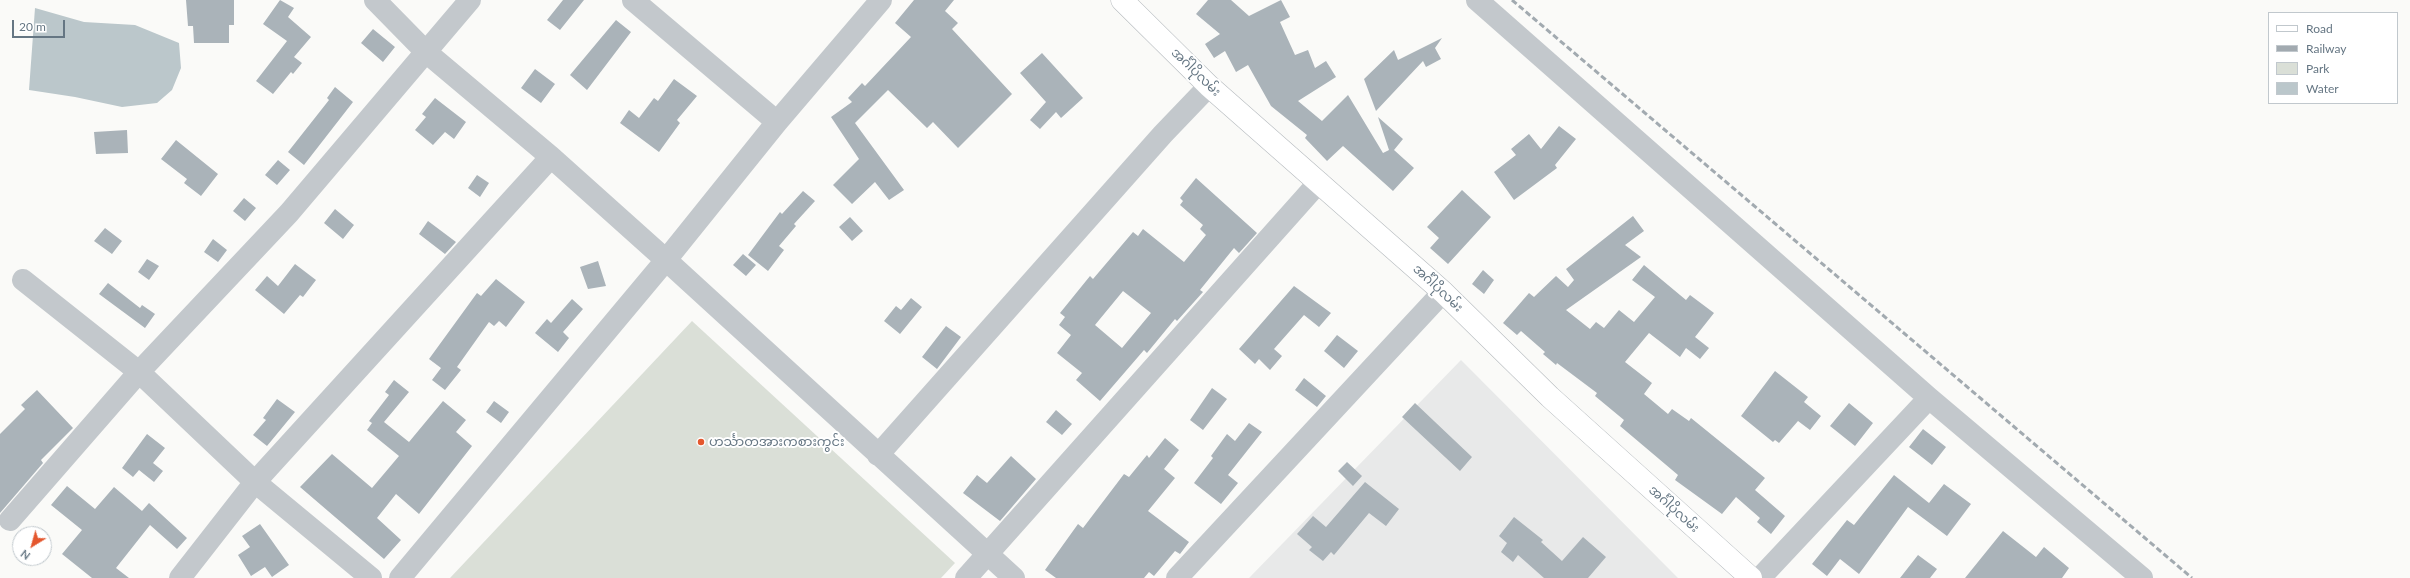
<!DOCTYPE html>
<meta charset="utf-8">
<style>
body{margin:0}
#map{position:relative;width:2410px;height:578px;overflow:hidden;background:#fafaf8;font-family:Lato,sans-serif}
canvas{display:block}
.legend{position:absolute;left:2268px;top:12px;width:130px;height:92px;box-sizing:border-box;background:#fff;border:1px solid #c1c8cd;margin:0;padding:5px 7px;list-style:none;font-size:12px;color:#657683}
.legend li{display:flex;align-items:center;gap:8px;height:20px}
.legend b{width:20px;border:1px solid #c1c8cd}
.north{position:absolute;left:12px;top:526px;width:40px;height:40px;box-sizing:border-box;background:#fff;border:1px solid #c1c8cd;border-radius:50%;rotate:217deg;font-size:11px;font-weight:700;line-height:16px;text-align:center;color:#657683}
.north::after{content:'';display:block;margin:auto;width:14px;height:18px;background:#e4572e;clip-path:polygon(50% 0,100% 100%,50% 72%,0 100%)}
.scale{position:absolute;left:12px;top:20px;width:53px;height:18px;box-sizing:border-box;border:2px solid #657683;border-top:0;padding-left:5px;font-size:12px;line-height:14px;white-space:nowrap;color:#657683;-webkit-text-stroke:3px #fff;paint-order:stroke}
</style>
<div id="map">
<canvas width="2410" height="578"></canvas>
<ul class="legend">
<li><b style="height:5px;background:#fff"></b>Road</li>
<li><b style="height:5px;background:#a2aab0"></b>Railway</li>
<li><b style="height:11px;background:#dadfd7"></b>Park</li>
<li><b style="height:11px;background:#bbc7cb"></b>Water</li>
</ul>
<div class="north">N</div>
<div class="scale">20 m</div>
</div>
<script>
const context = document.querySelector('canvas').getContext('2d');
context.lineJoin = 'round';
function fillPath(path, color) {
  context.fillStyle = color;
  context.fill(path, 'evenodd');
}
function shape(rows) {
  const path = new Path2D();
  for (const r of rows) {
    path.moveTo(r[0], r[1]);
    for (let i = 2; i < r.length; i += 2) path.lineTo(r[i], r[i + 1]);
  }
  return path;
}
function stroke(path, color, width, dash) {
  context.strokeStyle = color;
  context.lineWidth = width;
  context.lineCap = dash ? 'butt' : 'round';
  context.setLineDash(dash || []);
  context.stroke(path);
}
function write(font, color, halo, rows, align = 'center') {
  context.font = font + ' Lato,"Noto Sans Myanmar",sans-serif';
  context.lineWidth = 4;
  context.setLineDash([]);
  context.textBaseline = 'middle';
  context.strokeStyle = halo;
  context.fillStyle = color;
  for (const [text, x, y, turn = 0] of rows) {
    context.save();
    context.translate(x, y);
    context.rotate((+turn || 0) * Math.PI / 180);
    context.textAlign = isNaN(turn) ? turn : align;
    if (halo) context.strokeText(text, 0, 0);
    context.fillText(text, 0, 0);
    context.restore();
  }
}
fillPath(shape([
 [1461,360,1678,578,1249,578]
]), '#e8e9e9');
fillPath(shape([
 [692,321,955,563,941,578,450,578]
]), '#dadfd7');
fillPath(shape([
 [35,8,84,22,135,25,179,43,181,68,172,90,157,103,122,107,75,97,29,90]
]), '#bbc7cb');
fillPath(shape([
 [186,0,234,0,234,25,229,25,229,43,194,43,193,26,188,26],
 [280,0,294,8,288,17,311,37,294,57,302,63,293,74,291,72,273,94,256,81,287,41,263,24],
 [563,0,584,0,560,30,547,20],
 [914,0,954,0,945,11,958,23,952,29,1012,94,958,148,933,122,927,128,888,90,855,123,904,190,889,200,875,182,852,204,833,185,859,159,831,117,852,102,848,98,862,83,865,86,911,37,895,23],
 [1208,0,1231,0,1249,16,1281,0,1290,17,1280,22,1295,55,1308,50,1315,68,1326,61,1336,77,1298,101,1322,121,1348,95,1383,153,1389,150,1378,117,1403,139,1394,150,1414,168,1393,191,1343,146,1327,161,1305,138,1307,135,1271,106,1248,65,1236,72,1225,51,1214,58,1205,44,1220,34,1196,14],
 [616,20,631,32,587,90,570,75],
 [373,29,395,47,383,62,361,43],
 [1442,38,1435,48,1441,59,1426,67,1423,61,1376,111,1364,79,1394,50,1398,60],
 [1042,53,1083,98,1061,118,1056,112,1040,129,1030,120,1046,102,1020,73],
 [535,69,555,84,541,103,521,88],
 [674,79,697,96,677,120,680,123,659,152,620,123,629,110,639,118,654,98,658,101],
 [335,87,353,102,304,165,288,152,329,100,327,98],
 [435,98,466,122,454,139,445,132,433,145,415,130,426,117,422,114],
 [1559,126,1576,139,1555,165,1557,168,1514,200,1494,172,1516,155,1511,149,1529,134,1541,149],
 [127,130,128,153,96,154,94,132],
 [176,140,218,174,201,196,184,183,187,179,161,159],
 [278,160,290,170,277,185,265,175],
 [477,175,489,183,480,197,468,188],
 [1196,178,1257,233,1239,253,1234,248,1200,290,1203,292,1177,321,1175,319,1147,353,1144,350,1100,401,1076,380,1082,373,1057,353,1071,335,1059,325,1065,317,1060,313,1090,276,1093,279,1133,232,1138,236,1143,229,1184,262,1206,235,1200,229,1203,225,1180,205,1183,201,1180,198],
 [1123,291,1151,313,1122,348,1095,325],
 [1462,190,1491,217,1448,264,1430,248,1439,238,1427,227],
 [803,191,815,201,794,224,796,226,779,246,784,250,768,271,748,255,780,212,782,214],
 [244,198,256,208,245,221,233,211],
 [335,209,354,225,343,239,324,223],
 [1633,216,1644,231,1625,245,1641,257,1566,310,1590,329,1596,322,1604,328,1619,310,1634,322,1655,297,1632,280,1644,265,1686,300,1690,295,1714,313,1695,337,1709,348,1700,359,1686,348,1680,357,1649,333,1625,362,1652,383,1644,394,1668,414,1672,409,1689,421,1691,418,1765,478,1755,490,1785,516,1771,534,1757,522,1760,518,1736,497,1722,514,1675,480,1678,475,1620,426,1624,420,1595,396,1597,393,1557,363,1556,365,1543,354,1545,352,1521,331,1517,335,1503,323,1529,293,1534,297,1556,276,1568,287,1574,280,1566,269],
 [850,217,863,231,852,241,839,227],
 [428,221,456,242,445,254,419,234],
 [105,228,122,241,112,254,94,241],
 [213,239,227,250,218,262,204,252],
 [743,254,756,265,746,276,733,265],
 [147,259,159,266,149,280,138,272],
 [598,261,606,286,588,289,580,267],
 [295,264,316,280,303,297,300,295,284,314,255,290,267,276,278,286],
 [1483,270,1494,280,1484,294,1472,284],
 [496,279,525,302,506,327,499,321,494,326,489,322,457,367,461,370,445,390,432,380,441,368,429,359,477,293,481,296],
 [108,283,140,308,142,305,155,314,145,328,99,294],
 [1294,286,1331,313,1319,327,1304,315,1274,349,1282,356,1270,370,1259,359,1255,364,1239,349],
 [911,298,922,307,900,334,884,321,896,306,901,310],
 [572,299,583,309,563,332,569,338,558,352,535,333,547,319,551,323],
 [946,326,961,337,937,369,922,357],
 [1337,335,1358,351,1344,368,1324,351],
 [1775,371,1808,397,1804,402,1821,416,1810,430,1798,421,1779,443,1775,440,1773,442,1741,416],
 [1304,378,1326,396,1317,407,1295,390],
 [394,380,409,392,384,422,409,442,443,401,466,420,456,432,472,446,419,514,396,494,377,518,401,540,384,559,300,487,332,454,372,488,399,456,367,430,372,423,369,421,389,395,385,392],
 [1212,388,1227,399,1203,430,1190,420],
 [37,390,73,428,41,460,43,463,0,513,0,434,25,409,21,405],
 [277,399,295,412,267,446,253,435,266,420,263,418],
 [494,401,509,412,501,423,486,412],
 [1415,403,1472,457,1460,471,1402,417],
 [1849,403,1873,423,1855,446,1830,426],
 [1056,410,1072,424,1062,435,1046,422],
 [1249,423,1262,432,1228,475,1238,483,1221,504,1194,483,1213,458,1211,456,1227,434,1235,441],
 [1923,429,1946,447,1932,465,1909,447],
 [147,434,165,448,153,463,163,471,154,482,139,470,133,477,122,468],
 [1165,438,1179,450,1164,469,1175,478,1148,511,1189,542,1180,554,1175,551,1154,576,1149,572,1144,578,1056,578,1045,570,1078,524,1083,528,1124,474,1129,477,1147,455,1149,458],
 [1011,456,1036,479,1000,521,963,493,977,475,987,483],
 [1347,462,1362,476,1353,486,1338,471],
 [1894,475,1929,503,1944,484,1971,504,1947,536,1908,507,1859,574,1840,559,1827,576,1812,564,1847,520,1854,525],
 [1365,482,1399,509,1386,526,1369,513,1334,555,1331,552,1323,561,1309,550,1312,547,1297,534,1313,516,1326,527],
 [67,486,95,509,114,487,142,511,149,503,187,538,177,549,150,525,116,568,129,578,92,578,62,554,82,530,51,505],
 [1514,517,1543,540,1541,542,1562,561,1583,537,1606,557,1588,578,1544,578,1518,555,1513,562,1501,552,1507,543,1499,536],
 [260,524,289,565,272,577,265,567,251,576,238,555,250,547,242,536],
 [2003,531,2036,557,2044,547,2069,568,2062,578,1965,578],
 [1918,555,1937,569,1930,578,1900,578]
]), '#aab3b9');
const major = shape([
 [1122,0,1209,86,1443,292,1550,397,1751,578]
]);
stroke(major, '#b5babe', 23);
stroke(shape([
 [375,0,426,52,551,157,666,260,1014,578],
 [633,0,777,122],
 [1477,0,1929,398,2142,578],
 [23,280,139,372,255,482,371,578],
 [878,455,1163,134,1209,86],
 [10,520,139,372,289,213,470,0],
 [180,578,255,482,551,157],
 [400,578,666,260,777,122,881,0],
 [966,578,1319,182],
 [1177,578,1443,292],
 [1760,578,1929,398]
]), '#c3c8cc', 22);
stroke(major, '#fff', 22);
stroke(shape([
 [1512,0,2192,578]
]), '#a2aab0', 3, [6, 3]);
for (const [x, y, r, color] of [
 [701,442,4,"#e4572e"]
]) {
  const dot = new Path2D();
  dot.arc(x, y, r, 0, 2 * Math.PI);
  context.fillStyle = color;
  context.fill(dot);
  stroke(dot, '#fff', 1.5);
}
write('13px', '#657683', '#fff', [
 ["အင်္ဂါပိုလမ်း",1196,72,44],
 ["အင်္ဂါပိုလမ်း",1438,288,43],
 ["အင်္ဂါပိုလမ်း",1674,509,42]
]);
write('13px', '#657683', '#fff', [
 ["ဟင်္သာတအားကစားကွင်း",709,442]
], 'left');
</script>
